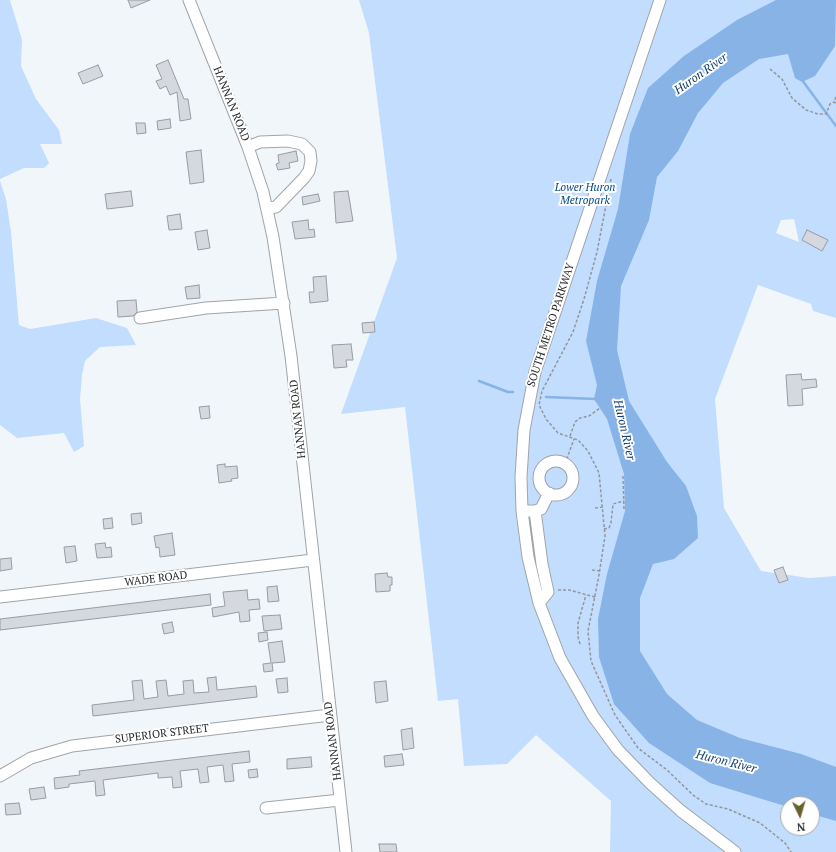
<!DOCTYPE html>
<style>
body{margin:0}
#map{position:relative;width:836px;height:852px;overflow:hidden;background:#f1f6fb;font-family:"PT Serif",serif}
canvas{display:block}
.north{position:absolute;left:780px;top:796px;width:40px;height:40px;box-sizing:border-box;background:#fff;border:1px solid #a8a9aa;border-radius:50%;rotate:175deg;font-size:11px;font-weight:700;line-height:16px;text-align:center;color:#26282a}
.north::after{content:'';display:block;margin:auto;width:14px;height:18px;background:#67612e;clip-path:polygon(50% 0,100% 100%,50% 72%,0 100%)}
</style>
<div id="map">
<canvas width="836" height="852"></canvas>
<div class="north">N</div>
</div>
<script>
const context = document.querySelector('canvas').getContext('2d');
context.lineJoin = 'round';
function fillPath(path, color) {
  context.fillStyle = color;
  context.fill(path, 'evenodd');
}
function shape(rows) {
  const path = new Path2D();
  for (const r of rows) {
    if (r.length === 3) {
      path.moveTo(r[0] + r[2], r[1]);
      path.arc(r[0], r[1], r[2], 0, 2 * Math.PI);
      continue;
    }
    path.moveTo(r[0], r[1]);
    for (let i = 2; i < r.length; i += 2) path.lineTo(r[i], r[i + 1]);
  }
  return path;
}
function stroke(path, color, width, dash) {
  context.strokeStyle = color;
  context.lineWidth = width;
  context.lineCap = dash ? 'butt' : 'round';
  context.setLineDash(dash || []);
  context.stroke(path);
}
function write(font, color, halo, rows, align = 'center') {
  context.font = font + ' "PT Serif",serif';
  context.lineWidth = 4;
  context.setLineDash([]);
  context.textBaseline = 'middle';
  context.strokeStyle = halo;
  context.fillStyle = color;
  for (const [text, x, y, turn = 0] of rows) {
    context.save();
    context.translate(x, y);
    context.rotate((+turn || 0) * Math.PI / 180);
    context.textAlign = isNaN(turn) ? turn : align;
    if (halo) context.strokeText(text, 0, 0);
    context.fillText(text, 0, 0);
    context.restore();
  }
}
fillPath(shape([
 [0,0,10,0,22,40,21,66,36,99,59,130,62,144,40,144,49,163,44,168,24,168,0,179],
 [359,0,836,0,836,318,813,311,811,304,758,285,715,399,724,508,761,571,809,578,836,576,836,852,610,852,611,801,536,735,507,764,464,766,458,699,438,701,405,407,341,414,397,258,369,33],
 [794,219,799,242,776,233,781,220],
 [788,804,812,804,812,828,788,828],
 [0,181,6,199,11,232,19,325,30,329,96,318,127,328,136,345,100,347,85,361,82,375,80,399,84,446,74,452,64,433,17,438,0,425]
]), '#c2ddfe');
fillPath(shape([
 [776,0,836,0,835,46,815,76,802,82,795,78,788,54,759,59,723,83,698,113,678,151,657,177,649,220,621,286,617,350,629,401,667,462,686,486,697,516,698,538,674,559,653,564,640,598,640,651,667,694,697,720,740,738,801,754,836,767,836,821,812,814,812,804,788,804,788,807,710,783,649,743,614,704,599,657,598,619,607,574,625,511,624,474,607,419,594,399,597,385,586,341,597,281,618,209,630,134,648,88,684,56,737,20]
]), '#87b3e6');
stroke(shape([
 [802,80,836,126],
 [479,381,508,392,513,392],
 [546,397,596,399]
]), '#87b3e6', 2.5);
const building = shape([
 [128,0,150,0,131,8,128,0],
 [168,60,184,99,188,99,191,119,180,121,177,92,170,95,166,86,160,89,156,81,162,79,156,65,168,60],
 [98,65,103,76,83,84,78,73,98,65],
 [170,119,171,128,158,130,157,121,170,119],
 [136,123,145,123,146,133,137,134,136,123],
 [201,150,204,182,190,184,186,152,201,150],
 [296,151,298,161,289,163,290,168,278,170,276,164,279,163,278,155,296,151],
 [131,191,133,206,107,209,105,194,131,191],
 [348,191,353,221,336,223,334,192,348,191],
 [318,194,320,201,303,205,302,197,318,194],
 [180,214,182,229,169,230,167,216,180,214],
 [308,220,309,230,314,229,315,237,295,239,292,222,308,220],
 [207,230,210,248,198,250,195,232,207,230],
 [807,230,828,240,822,251,802,240,807,230],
 [326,276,328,301,310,303,309,292,314,292,313,277,326,276],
 [199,285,200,298,187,299,185,287,199,285],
 [136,300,137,312,133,316,118,317,117,301,136,300],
 [374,322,375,332,363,333,362,323,374,322],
 [351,344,353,360,346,360,347,367,334,368,332,345,351,344],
 [801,374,802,380,816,379,817,387,802,389,803,405,788,406,786,375,801,374],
 [209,406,210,418,201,419,199,407,209,406],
 [225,464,225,467,237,466,238,478,231,479,232,481,219,483,217,465,225,464],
 [141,513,142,523,132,525,131,514,141,513],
 [112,518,113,528,104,529,103,519,112,518],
 [172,533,175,555,160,557,159,547,156,548,154,536,172,533],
 [105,543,106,548,111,547,112,557,97,558,95,544,105,543],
 [75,546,77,561,66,563,64,547,75,546],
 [11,558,12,569,0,571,0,559,11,558],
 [783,567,788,580,779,583,774,570,783,567],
 [387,573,388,577,392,577,392,585,390,585,390,591,376,592,375,574,387,573],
 [277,586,279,601,268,602,267,587,277,586],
 [247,590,248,600,259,599,260,609,249,610,250,621,240,622,239,612,213,617,212,608,225,606,223,592,247,590],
 [210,594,211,605,0,630,0,619,210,594],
 [280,615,282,629,264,631,262,616,280,615],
 [172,622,174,632,164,634,162,624,172,622],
 [267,632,268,640,259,642,258,633,267,632],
 [282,641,285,662,272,663,273,671,264,672,263,664,271,663,268,643,282,641],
 [216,677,217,690,256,686,257,697,93,716,92,705,134,700,132,681,142,680,144,699,158,697,156,681,166,680,168,696,184,694,183,681,193,680,194,693,209,692,207,678,216,677],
 [287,678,288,692,278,693,276,679,287,678],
 [386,681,388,701,376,703,374,682,386,681],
 [412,728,414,748,403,750,401,730,412,728],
 [249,751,250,762,232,764,234,781,225,782,223,765,207,767,209,782,200,783,198,769,180,771,182,787,173,788,172,777,158,778,158,773,103,780,105,795,96,796,95,781,69,784,69,787,55,789,54,778,80,775,79,771,249,751],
 [402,754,404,765,385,767,384,756,402,754],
 [311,757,312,767,287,769,287,759,311,757],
 [257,769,258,777,249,778,248,770,257,769],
 [44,787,46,798,31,800,29,789,44,787],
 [19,803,21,814,6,815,5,804,19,803],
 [379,844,396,844,397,852,380,852,379,844]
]);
fillPath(building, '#d5d9df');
stroke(building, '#989ca1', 1);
const minor = shape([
 [189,0,248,147,263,192,273,237,291,356,346,852],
 [660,0,535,372,524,430,521,477,522,511,528,557,539,603,560,658,593,716,618,750,650,783,681,811,735,852],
 [248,147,260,142,288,141,302,144,310,152,311,161,309,171,304,178,276,207,267,208],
 [140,318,206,308,284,303],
 [556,478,17],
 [522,511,535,511,542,564,548,592,539,603],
 [535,511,541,509,549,493],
 [0,597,313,560],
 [0,776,31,758,72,746,330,715],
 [266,808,340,800]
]);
stroke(minor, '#a0a4a9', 13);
stroke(shape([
 [770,69,782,79,792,98,806,110,818,114,826,114,830,104,834,102],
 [836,97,834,102,836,103],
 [611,179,597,252,584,299,573,332,542,391,539,405,546,419,558,433,578,440,588,451,599,473,605,536,599,575,588,631,591,661,615,715,638,748,667,770,693,795,706,804,728,809,760,823,785,843,791,852],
 [570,436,575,422,580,418,589,416,600,408],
 [565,464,574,439],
 [623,476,624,510],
 [595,508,603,507],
 [604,529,609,528,611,523,613,504,624,501],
 [592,570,600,571],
 [558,590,569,590,595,597],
 [580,644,578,637,578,623,586,595]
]), '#929699', 1.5, [3, 2]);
stroke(minor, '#fff', 11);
write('11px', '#26282a', '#fff', [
 ["HANNAN ROAD",231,104,68],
 ["SOUTH METRO PARKWAY",551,325,-72],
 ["HANNAN ROAD",298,419,-96],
 ["WADE ROAD",156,579,-7],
 ["SUPERIOR STREET",162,734,-7],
 ["HANNAN ROAD",333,741,-97]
]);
write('italic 11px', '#054784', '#fff', [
 ["Lower Huron",585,188],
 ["Metropark",585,201]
]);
write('italic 12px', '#123f6e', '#fff', [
 ["Huron River",701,74,-35],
 ["Huron River",624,430,77],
 ["Huron River",726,762,14]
]);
</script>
